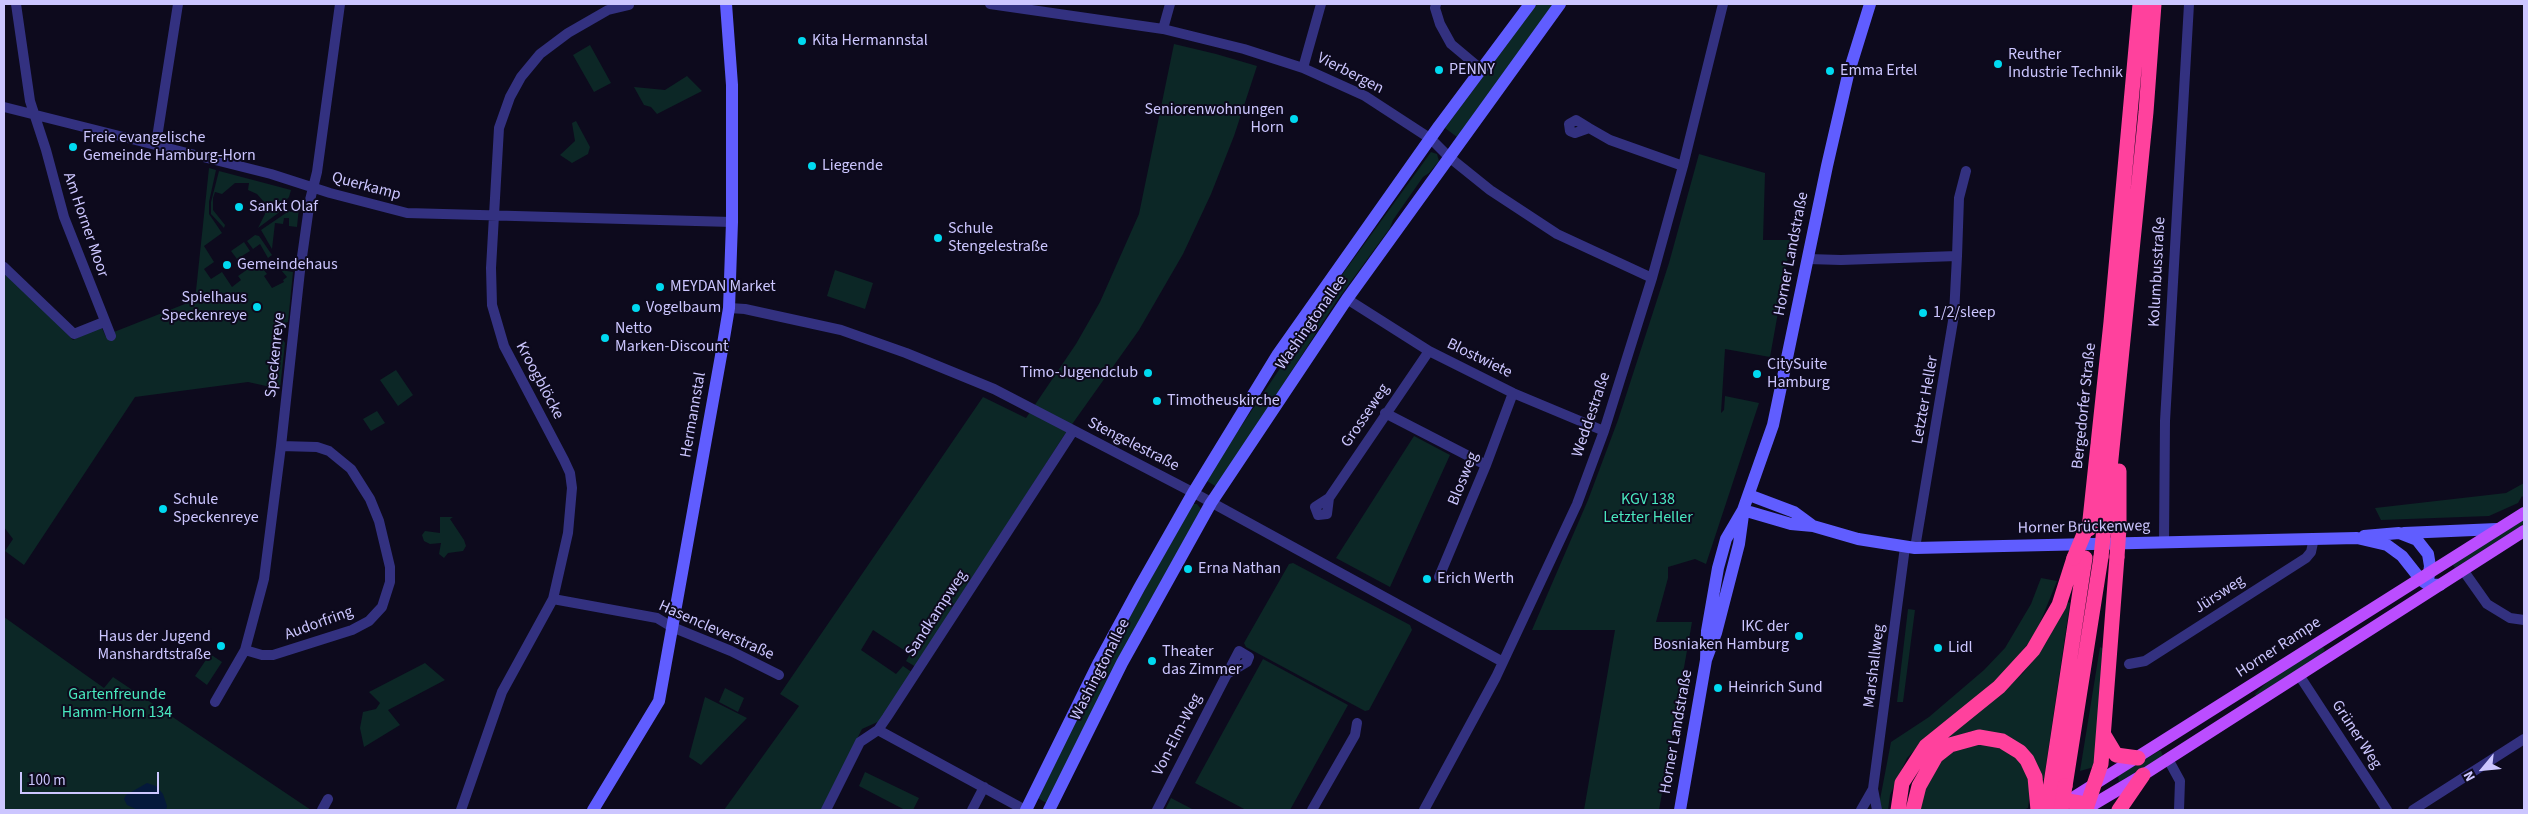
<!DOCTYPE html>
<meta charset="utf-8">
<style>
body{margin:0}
#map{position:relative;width:2528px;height:814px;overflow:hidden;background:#0d0a1d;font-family:"Source Sans 3",sans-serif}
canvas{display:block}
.frame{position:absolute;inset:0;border:5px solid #ccc6ff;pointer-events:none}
.north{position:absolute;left:2458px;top:744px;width:50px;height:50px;-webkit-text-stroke:4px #0d0a1d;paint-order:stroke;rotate:242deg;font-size:14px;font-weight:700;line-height:20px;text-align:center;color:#ccc6ff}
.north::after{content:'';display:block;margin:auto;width:18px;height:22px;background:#ccc6ff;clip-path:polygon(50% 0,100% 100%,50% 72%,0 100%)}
.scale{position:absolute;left:20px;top:772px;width:139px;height:22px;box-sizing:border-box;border:2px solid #ccc6ff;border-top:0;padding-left:6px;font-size:15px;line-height:18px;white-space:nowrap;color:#ccc6ff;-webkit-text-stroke:4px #0d0a1d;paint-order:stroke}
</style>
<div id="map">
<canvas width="2528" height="814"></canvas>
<div class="frame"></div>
<div class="north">N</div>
<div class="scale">100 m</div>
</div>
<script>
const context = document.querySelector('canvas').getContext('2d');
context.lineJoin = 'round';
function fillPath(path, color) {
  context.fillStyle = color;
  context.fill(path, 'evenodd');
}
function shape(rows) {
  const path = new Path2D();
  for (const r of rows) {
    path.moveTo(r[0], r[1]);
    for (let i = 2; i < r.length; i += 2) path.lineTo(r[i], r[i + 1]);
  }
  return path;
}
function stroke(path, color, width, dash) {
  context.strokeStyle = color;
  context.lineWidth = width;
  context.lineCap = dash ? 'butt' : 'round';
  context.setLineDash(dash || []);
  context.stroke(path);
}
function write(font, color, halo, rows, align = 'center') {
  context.font = font + ' "Source Sans 3",sans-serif';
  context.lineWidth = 4;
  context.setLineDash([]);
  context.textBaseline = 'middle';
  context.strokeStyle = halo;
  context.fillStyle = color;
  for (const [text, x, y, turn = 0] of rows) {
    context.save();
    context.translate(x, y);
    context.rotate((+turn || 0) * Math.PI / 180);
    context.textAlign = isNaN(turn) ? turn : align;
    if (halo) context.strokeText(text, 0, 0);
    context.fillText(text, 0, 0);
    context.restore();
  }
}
fillPath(shape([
 [1537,4,1554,4,1457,137,1445,128],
 [1174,44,1216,54,1257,66,1234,136,1211,194,1183,254,1139,330,1063,437,916,667,906,661,910,654,873,630,861,650,896,674,903,666,913,673,882,720,862,729,821,810,724,810,799,706,780,694,983,397,1026,418,1076,344,1100,302,1139,214],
 [590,45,611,83,594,92,573,55],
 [687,76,702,91,657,114,651,107,644,105,634,87,665,90],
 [576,121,590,147,588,154,572,163,560,155,575,141,572,123],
 [1431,152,1437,154,1439,161,1429,173,1423,177,1393,220,1390,228,1336,302,1217,487,1205,480,1289,355,1289,350,1302,330],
 [1699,154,1765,173,1763,240,1791,240,1770,357,1725,349,1721,413,1724,410,1725,396,1759,403,1706,564,1695,559,1668,567,1668,578,1656,622,1692,622,1659,810,1584,810,1615,630,1532,630,1588,500,1618,420,1669,263],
 [209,168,216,170,209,202,209,214,222,233,204,246,214,262,204,269,211,279,222,272,232,287,241,280,238,276,258,262,267,274,264,276,272,288,284,282,283,280,287,277,281,270,293,272,288,322,279,325,279,333,285,343,280,389,248,382,135,397,24,565,5,551,13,539,4,527,4,269,73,340,101,326,106,337,114,334,114,332,195,300],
 [219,171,291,190,289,197,284,202,285,208,258,228,265,214,264,202,257,194,248,190,249,183,235,183,222,194,215,192,213,198,213,210,225,225,224,228,211,214,211,202],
 [299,207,297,227,289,226,289,218,284,218,283,224,275,223,272,249,261,230,289,211,291,212],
 [255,235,259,236,272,255,268,258,260,244,253,249,247,241],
 [244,242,250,251,237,259,231,251],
 [835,270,873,283,865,309,827,296],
 [396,370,413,395,398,406,380,380],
 [377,411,385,423,371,431,363,419],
 [1414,436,1450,455,1390,587,1336,558],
 [2524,483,2524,498,2522,496,2518,503,2489,516,2381,520,2375,508,2506,493],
 [1192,504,1197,504,1201,509,1048,804,1036,797,1065,735],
 [440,517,453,517,450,519,464,540,466,546,463,551,448,553,444,558,439,554,441,543,430,544,424,541,422,535,425,531,440,533],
 [2524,519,2524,524,2455,568,2451,562],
 [1293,563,1410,625,1412,630,1369,710,1365,711,1246,647,1244,643,1289,564],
 [2041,578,2057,581,2035,635,2007,670,1970,703,1935,729,1907,758,1890,795,1888,810,1878,810,1891,742,1929,717,1984,670,2005,648,2031,604],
 [2067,602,2070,603,2044,779,2040,781,2001,735,1971,731,1945,742,1953,728,1990,703,2023,673,2046,643],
 [1908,609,1915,610,1903,702,1897,702],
 [4,617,104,688,113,677,311,810,4,810],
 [2322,646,2325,650,2319,656,2256,696,2255,694,2269,680],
 [2100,647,2104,649,2094,767,2080,771],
 [210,654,222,662,207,685,195,676],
 [1263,659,1348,705,1290,810,1246,810,1195,783],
 [425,663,445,680,388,710,400,725,364,747,360,728,363,712,376,709,380,703,369,692],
 [725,688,744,698,738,712,719,702],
 [705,697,747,718,701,765,689,757],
 [1987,743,2008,749,2019,760,2028,778,2030,793,2028,808,2023,810,1920,810,1924,789,1944,755,1965,745],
 [2159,751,2161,751,2163,757,2119,782,2118,776],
 [865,772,919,798,913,810,905,810,859,786],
 [1171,798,1194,810,1165,810]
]), '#0c2726');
fillPath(shape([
 [147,783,156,786,163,794,167,806,166,810,138,810,127,805,124,799,126,795]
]), '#05193b');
stroke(shape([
 [16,4,30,101,46,150,64,217,111,336],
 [990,4,1163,29,1244,49,1303,68,1365,96,1431,139,1449,157,1490,190,1557,234,1652,278],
 [1436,4,1435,8,1440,24,1451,44,1482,70],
 [1163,29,1170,4],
 [1303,68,1321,4],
 [4,107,271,174,330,193,407,213,732,222],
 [1589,128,1575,133,1570,131,1569,124,1576,120,1589,128,1610,140,1683,166],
 [156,144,178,4],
 [1808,259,1841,260,1957,256,1959,198,1966,171],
 [4,267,74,334,104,322],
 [1347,299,1429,351,1513,393,1604,431],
 [729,308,745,309,841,330,906,353,994,389,1196,494,1503,662],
 [1385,413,1486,465],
 [1329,498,1327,514,1318,515,1315,507,1329,498,1429,351],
 [2164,542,2165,421,2189,4],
 [1915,548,1954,315,1957,256],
 [2463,570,2487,604,2510,618,2524,620],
 [1439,577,1486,465,1513,393],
 [553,599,657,618,672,627,731,651,779,675],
 [245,650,262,655,273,655,352,630,369,621,382,607,390,582,390,567,379,521,370,499,351,469,329,451,317,447,281,446],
 [2129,664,2145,661,2306,558,2311,552,2314,538],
 [2299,675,2387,810],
 [215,702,245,650,264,579,281,446,300,271,310,200,317,172,340,4],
 [878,730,1025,810],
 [2168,759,2180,781,2179,810],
 [322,810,328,799],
 [461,810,502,692,553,599,568,533,572,488,570,473,564,460,504,346,492,305,491,268,499,128,510,97,521,77,540,54,568,33,608,10,629,5],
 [826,810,860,742,878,730,887,717,1073,431],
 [972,810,984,787],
 [1157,810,1227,674,1239,651,1249,657,1247,662,1227,674],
 [1312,810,1355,735,1357,723],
 [1424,810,1496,677,1577,504,1604,431,1652,278,1683,166,1723,4],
 [1861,810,1873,789],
 [1877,810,1873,789,1905,547],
 [2413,810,2524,739]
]), '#333180', 10);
stroke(shape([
 [1749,495,1794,512,1813,526],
 [1743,510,1791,524,1813,526,1858,539,1915,548,2357,538,2387,545,2402,556,2421,580,2427,584,2440,585],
 [2404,533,2497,529],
 [2364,536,2399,533,2417,540,2428,554,2430,566,2428,581],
 [1706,660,1707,631,1718,568,1726,539,1743,510,1773,425,1827,166,1848,75,1870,4],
 [593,810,659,701,722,350,729,308,732,222,732,85,726,4],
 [1026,810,1099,662,1139,588,1193,493,1278,354,1439,126,1530,4],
 [1049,810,1122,663,1211,503,1347,299,1560,4],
 [1680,810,1706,660,1716,633,1739,544,1743,515]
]), '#605dff', 12);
stroke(shape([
 [2063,804,2524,513],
 [2084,810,2143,775,2524,531]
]), '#bb4dff', 12);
stroke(shape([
 [2119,471,2119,528],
 [2104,528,2146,112,2154,4],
 [2089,529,2111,322,2140,4],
 [2104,735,2116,755,2138,758],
 [2065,786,2101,557],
 [2068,801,2080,803,2087,810],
 [2086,809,2101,764,2117,557],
 [1898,810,1902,783,1926,746,1999,687,2033,650,2059,605,2074,558],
 [1913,810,1919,786,1936,756,1950,745,1979,737,2002,741,2020,752,2027,760,2035,777,2038,810],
 [2047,810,2085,558],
 [2119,810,2143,775]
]), '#ff419d', 15);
stroke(shape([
 [2101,557,2104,528],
 [2117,557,2119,528],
 [2074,558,2086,529],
 [2061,810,2065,786]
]), '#ff419d', 15);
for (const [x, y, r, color] of [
 [802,41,5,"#00daf1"],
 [1998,64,5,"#00daf1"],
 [1439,70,5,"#00daf1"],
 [1830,71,5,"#00daf1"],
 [1294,119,5,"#00daf1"],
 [73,147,5,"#00daf1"],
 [812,166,5,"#00daf1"],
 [239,207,5,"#00daf1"],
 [938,238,5,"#00daf1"],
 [227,265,5,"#00daf1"],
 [660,287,5,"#00daf1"],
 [257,307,5,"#00daf1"],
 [636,308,5,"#00daf1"],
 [1923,313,5,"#00daf1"],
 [605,338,5,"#00daf1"],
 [1148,373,5,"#00daf1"],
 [1757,374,5,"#00daf1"],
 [1157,401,5,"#00daf1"],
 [163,509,5,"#00daf1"],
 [1188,569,5,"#00daf1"],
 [1427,579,5,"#00daf1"],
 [1799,636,5,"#00daf1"],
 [221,646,5,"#00daf1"],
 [1938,648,5,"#00daf1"],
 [1152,661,5,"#00daf1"],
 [1718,688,5,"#00daf1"]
]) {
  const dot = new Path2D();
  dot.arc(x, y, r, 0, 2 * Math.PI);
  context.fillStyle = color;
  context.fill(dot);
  stroke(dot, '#0d0a1d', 2);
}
write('16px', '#ccc6ff', '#0d0a1d', [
 ["Kita Hermannstal",812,41],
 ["Reuther",2008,55],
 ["Industrie Technik",2008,73],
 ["PENNY",1449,70],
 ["Emma Ertel",1840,71],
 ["Seniorenwohnungen",1284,110,"right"],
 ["Horn",1284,128,"right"],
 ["Freie evangelische",83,138],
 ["Gemeinde Hamburg-Horn",83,156],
 ["Liegende",822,166],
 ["Sankt Olaf",249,207],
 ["Schule",948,229],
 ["Stengelestraße",948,247],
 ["Gemeindehaus",237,265],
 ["MEYDAN Market",670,287],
 ["Spielhaus",247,298,"right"],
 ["Speckenreye",247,316,"right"],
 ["Vogelbaum",646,308],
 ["1/2/sleep",1933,313],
 ["Netto",615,329],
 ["Marken-Discount",615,347],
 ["CitySuite",1767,365],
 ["Hamburg",1767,383],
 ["Timo-Jugendclub",1138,373,"right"],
 ["Timotheuskirche",1167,401],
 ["Schule",173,500],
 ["Speckenreye",173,518],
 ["Erna Nathan",1198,569],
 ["Erich Werth",1437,579],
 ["IKC der",1789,627,"right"],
 ["Bosniaken Hamburg",1789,645,"right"],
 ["Haus der Jugend",211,637,"right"],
 ["Manshardtstraße",211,655,"right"],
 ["Lidl",1948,648],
 ["Theater",1162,652],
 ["das Zimmer",1162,670],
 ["Heinrich Sund",1728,688]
], 'left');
write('16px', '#ccc6ff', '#0d0a1d', [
 ["Vierbergen",1350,74,27],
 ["Querkamp",366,187,15],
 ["Am Horner Moor",85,225,71],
 ["Horner Landstraße",1792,254,-79],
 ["Kolumbusstraße",2158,272,-87],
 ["Washingtonallee",1312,323,-55],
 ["Speckenreye",276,355,-84],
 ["Blostwiete",1479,359,26],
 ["Kroogblöcke",539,381,62],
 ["Letzter Heller",1926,400,-80],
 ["Bergedorfer Straße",2085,406,-84],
 ["Hermannstal",694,415,-80],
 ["Weddestraße",1592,415,-71],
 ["Grosseweg",1366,416,-56],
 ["Stengelestraße",1133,445,27],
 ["Blosweg",1464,479,-68],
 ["Horner Brückenweg",2084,528,-1],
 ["Jürsweg",2220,595,-33],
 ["Sandkampweg",937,614,-57],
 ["Audorfring",319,624,-20],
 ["Hasencleverstraße",716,631,24],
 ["Horner Rampe",2279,648,-33],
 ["Marshallweg",1875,666,-83],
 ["Washingtonallee",1101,670,-63],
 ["Horner Landstraße",1677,732,-80],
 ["Von-Elm-Weg",1178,735,-63],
 ["Grüner Weg",2356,735,57]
]);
write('16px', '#49e8bf', '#0d0a1d', [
 ["KGV 138",1648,500],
 ["Letzter Heller",1648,518],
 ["Gartenfreunde",117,695],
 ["Hamm-Horn 134",117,713]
]);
</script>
